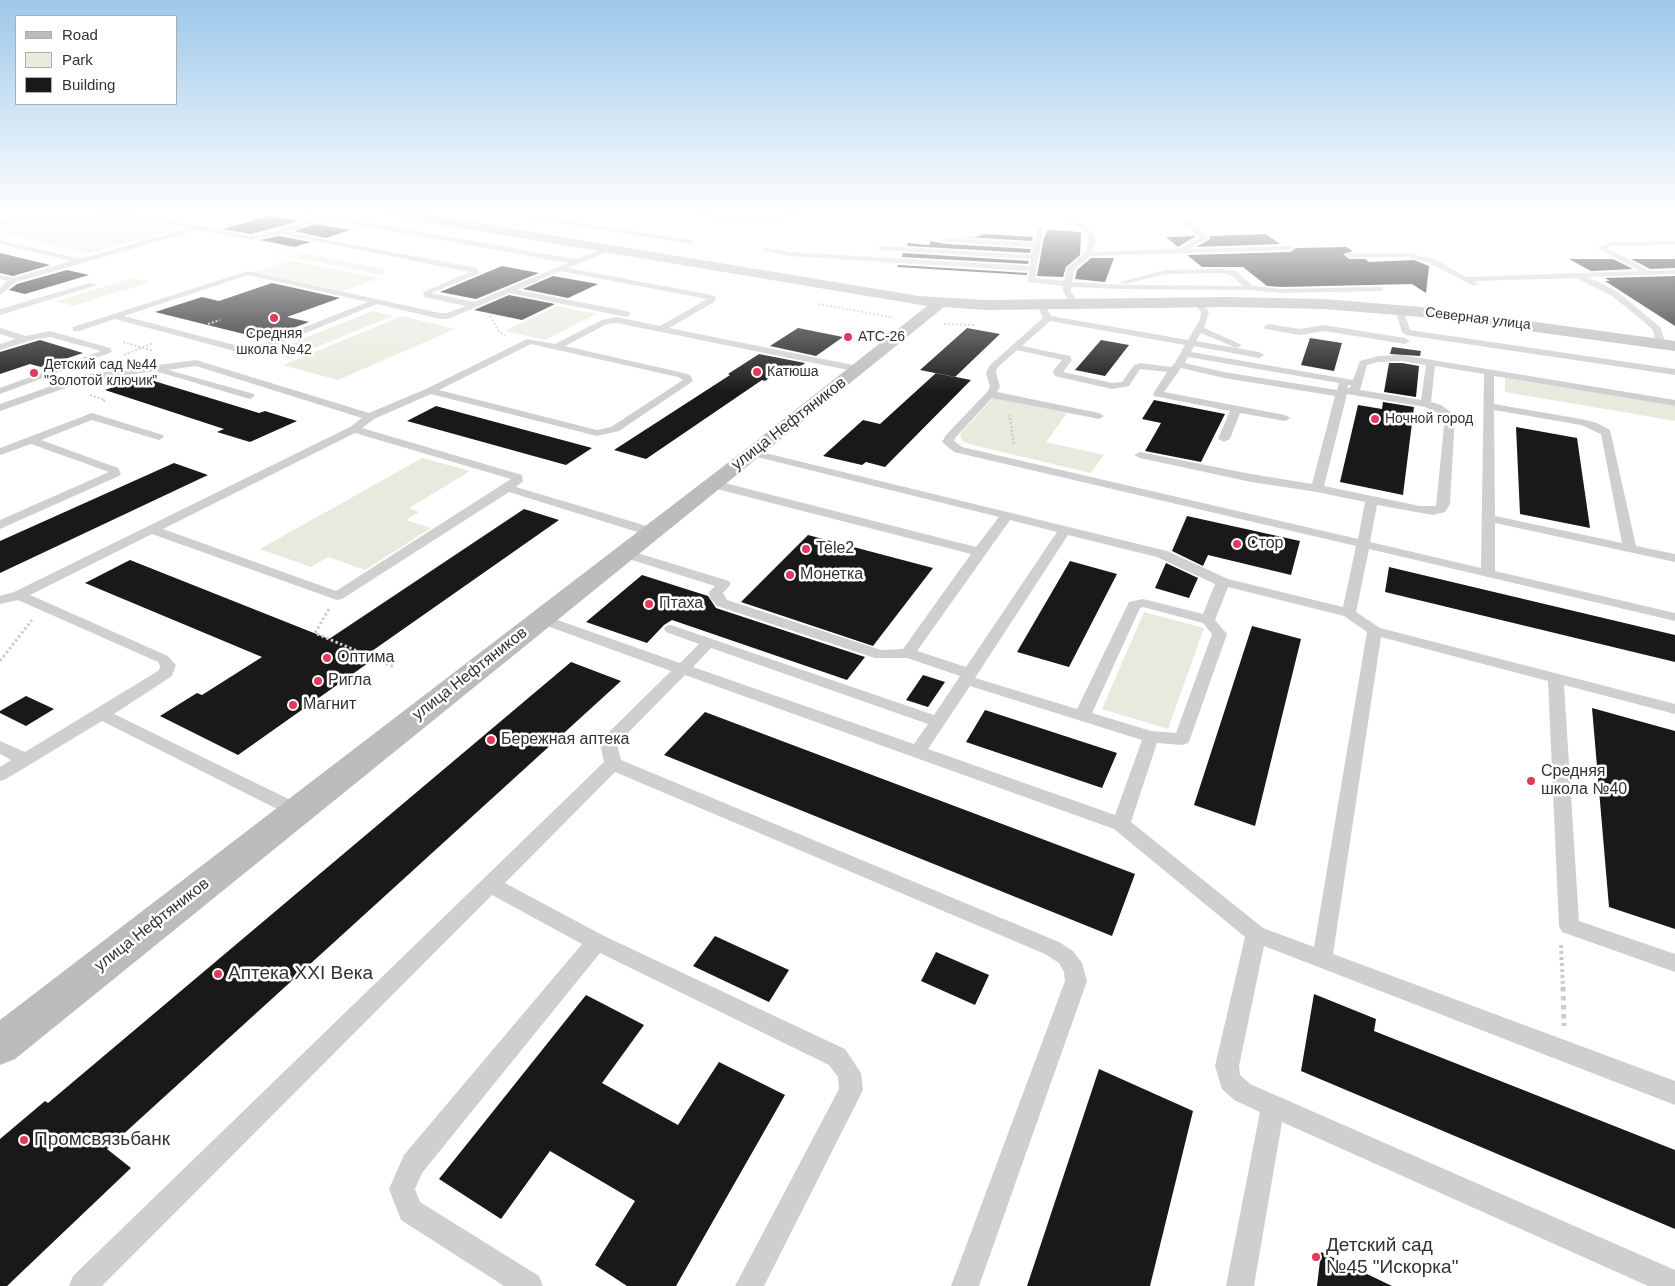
<!DOCTYPE html>
<meta charset="utf-8">
<style>
body{margin:0}
#map{position:relative;width:1675px;height:1286px;overflow:hidden;background:#fff;font-family:Arial,sans-serif}
canvas{display:block}
.legend{position:absolute;left:15px;top:15px;width:162px;height:90px;box-sizing:border-box;background:#fff;border:1px solid #adadad;margin:0;padding:6px 9px;list-style:none;font-size:15px;color:#323232}
.legend li{display:flex;align-items:center;gap:10px;height:25px}
.legend b{width:25px;border:1px solid #adadad}
</style>
<div id="map">
<canvas width="1675" height="1286"></canvas>
<ul class="legend">
<li><b style="height:6px;background:#bcbcbc"></b>Road</li>
<li><b style="height:14px;background:#e6ebdd"></b>Park</li>
<li><b style="height:14px;background:#191919"></b>Building</li>
</ul>
</div>
<script>
const context = document.querySelector('canvas').getContext('2d');
context.lineJoin = 'round';
function fillPath(path, color) {
  context.fillStyle = color;
  context.fill(path, 'evenodd');
}
function shape(rows) {
  const path = new Path2D();
  for (const r of rows) {
    path.moveTo(r[0], r[1]);
    for (let i = 2; i < r.length; i += 2) path.lineTo(r[i], r[i + 1]);
  }
  return path;
}
function stroke(path, color, width, dash) {
  context.strokeStyle = color;
  context.lineWidth = width;
  context.lineCap = dash ? 'butt' : 'round';
  context.setLineDash(dash || []);
  context.stroke(path);
}
function write(font, color, halo, rows, align = 'center') {
  context.font = font + ' Arial,sans-serif';
  context.lineWidth = 5;
  context.setLineDash([]);
  context.textBaseline = 'middle';
  context.strokeStyle = halo;
  context.fillStyle = color;
  for (const [text, x, y, turn = 0] of rows) {
    context.save();
    context.translate(x, y);
    context.rotate((+turn || 0) * Math.PI / 180);
    context.textAlign = isNaN(turn) ? turn : align;
    if (halo) context.strokeText(text, 0, 0);
    context.fillText(text, 0, 0);
    context.restore();
  }
}
fillPath(shape([
 [117,216,179,229,89,253,0,233,0,225],
 [305,253,384,269,385,269,382,275,296,258],
 [291,261,379,278,343,291,255,272],
 [133,278,150,282,73,306,56,301],
 [557,306,596,314,545,340,504,331],
 [373,311,393,316,289,358,268,353],
 [402,316,455,329,338,380,283,365],
 [1505,378,1675,406,1675,421,1505,392],
 [993,398,1067,413,1046,442,1104,455,1091,473,969,444,962,441,960,434],
 [422,458,470,471,409,508,419,512,406,520,431,528,365,570,328,557,311,567,260,549],
 [1144,612,1204,628,1168,729,1102,709]
]), '#e6ebdd');
fillPath(shape([
 [268,216,300,221,251,234,223,229],
 [315,224,350,230,326,238,294,231],
 [1047,230,1081,232,1080,255,1066,267,1063,277,1037,276,1044,237,1045,237],
 [984,234,1033,237,1032,241,965,237,976,237],
 [1266,234,1280,244,1196,247,1210,239,1210,236],
 [279,236,311,242,294,247,260,240],
 [1196,236,1178,247,1166,237],
 [931,241,946,244,1031,249,1030,253,907,246,908,243,929,245],
 [1346,247,1353,251,1343,254,1349,259,1365,259,1369,262,1414,260,1429,266,1426,293,1412,284,1282,287,1267,286,1243,267,1202,267,1187,255,1290,252,1296,248],
 [0,253,50,265,13,276,0,273],
 [903,253,1029,261,1028,264,902,257],
 [1091,258,1114,258,1105,282,1075,279,1077,270],
 [1569,259,1613,259,1633,269,1591,271],
 [1631,259,1675,259,1675,268,1650,269],
 [898,265,1027,273,1027,275,897,267],
 [502,266,539,273,476,299,440,292],
 [67,270,89,275,25,294,9,290,17,284],
 [553,276,598,284,568,298,523,289],
 [1675,276,1675,326,1605,281,1610,281,1605,278],
 [272,283,340,298,287,317,309,322,264,339,155,312,202,297,219,301],
 [509,295,555,304,522,320,474,310],
 [798,328,843,337,816,356,770,346],
 [967,328,1000,334,955,377,920,370],
 [1310,338,1342,343,1334,371,1301,365],
 [40,340,83,353,41,367,30,364,0,374,0,352],
 [1101,340,1129,345,1105,376,1075,370],
 [1392,347,1421,351,1420,356,1390,354],
 [759,354,805,363,796,370,785,367,765,381,762,380,646,459,614,450,730,375,728,374],
 [1389,363,1402,363,1419,366,1416,397,1384,392],
 [936,373,971,380,885,467,866,462,862,465,823,456,863,420,880,424],
 [141,377,259,413,265,411,297,421,250,442,217,432,224,429,105,390],
 [1154,400,1225,414,1201,462,1145,451,1161,423,1142,419],
 [1383,402,1414,407,1403,495,1340,482,1358,405,1382,409],
 [436,406,592,448,566,465,407,421],
 [1516,427,1577,438,1590,528,1520,514],
 [174,463,208,475,0,573,0,541],
 [524,509,559,520,362,658,371,661,238,755,160,716,197,693,202,695,262,657,85,583,130,560,329,639],
 [1187,516,1300,541,1291,575,1208,555,1203,566,1172,551],
 [808,535,933,568,873,646,741,602],
 [1070,561,1117,574,1069,667,1017,652],
 [1166,563,1198,578,1189,598,1155,588],
 [1389,567,1675,635,1675,662,1385,592],
 [642,575,708,596,716,608,865,657,847,680,672,620,664,625,647,643,586,622],
 [1252,626,1301,639,1255,826,1194,805],
 [571,662,621,681,107,1149,131,1168,7,1286,0,1286,0,1139,45,1101,48,1103],
 [923,675,945,682,928,707,906,700],
 [26,696,54,709,26,726,0,713,0,711],
 [1592,708,1675,731,1675,929,1609,907],
 [985,710,1117,753,1102,788,966,742],
 [705,712,1135,874,1112,936,664,755],
 [715,936,789,970,769,1002,693,966],
 [936,952,989,975,975,1005,921,981],
 [1314,994,1376,1019,1374,1031,1675,1150,1675,1229,1301,1071],
 [586,995,644,1025,602,1083,678,1125,719,1062,785,1095,676,1286,627,1286,595,1265,635,1201,550,1151,501,1219,439,1179],
 [1099,1069,1193,1111,1150,1286,1027,1286],
 [1321,1252,1392,1286,1317,1286]
]), '#191919');
stroke(shape([
 [270,250,296,256],
 [277,263,304,253]
]), '#ccc', 1, [1, 1]);
stroke(shape([
 [818,304,891,317],
 [490,316,499,332,505,335],
 [208,324,220,320],
 [944,324,975,325],
 [123,342,153,351],
 [124,355,153,343],
 [90,395,105,400,103,402],
 [1009,415,1010,420]
]), '#ccc', 2, [2, 2]);
stroke(shape([
 [1010,418,1014,445]
]), '#ccc', 2.5, [2, 2]);
stroke(shape([
 [329,609,315,633,394,667],
 [0,661,32,620]
]), '#ccc', 3, [2.5, 2.5]);
stroke(shape([
 [1561,945,1563,988]
]), '#ccc', 4, [3, 3]);
stroke(shape([
 [1563,987,1564,1026]
]), '#ccc', 5, [4.5, 4.5]);
fillPath(shape([
 [127,212,251,236,264,234,318,218,291,212,306,212,576,259,607,247,611,249,610,251,568,268,712,295,716,297,714,302,669,328,858,366,863,369,858,372,617,323,607,324,565,346,684,373,690,375,693,381,619,431,597,436,431,394,374,419,362,428,522,475,523,481,516,487,657,529,658,532,657,535,647,535,509,492,342,599,337,600,152,534,30,595,168,656,173,662,176,665,172,676,114,714,303,806,306,811,303,816,297,818,291,816,102,721,6,779,0,781,0,767,11,760,0,754,0,741,25,752,153,674,159,670,160,666,158,662,18,600,0,604,0,596,14,592,350,427,362,418,196,366,168,370,254,394,255,396,250,399,155,371,85,381,0,411,0,404,83,375,196,360,369,413,426,389,527,339,555,344,602,320,617,317,660,326,707,299,560,271,517,290,627,311,631,314,627,317,509,293,448,319,440,319,377,304,263,350,246,354,115,319,79,331,73,331,73,327,248,271,440,313,447,313,466,306,424,297,423,292,470,272,279,234,251,240,198,230,16,282,0,295,0,288,7,281,0,279,0,275,13,278,71,261,0,244,0,240,80,259,189,228,126,216,0,224,0,220,127,212],
 [325,219,568,263,474,302,431,293,478,274,479,272,476,268,287,232,325,219],
 [248,275,368,302,257,346,246,348,124,316,248,275],
 [531,344,678,377,683,380,611,427,597,430,439,390,531,344],
 [355,433,511,479,336,591,163,529,355,433],
 [492,212,509,212,691,240,695,242,691,244,492,212],
 [678,212,697,212,741,218,803,212,829,212,741,222,678,212],
 [1058,212,1066,212,1088,228,1095,235,1096,242,1092,252,1179,249,1200,237,1183,222,1183,220,1185,219,1209,237,1189,249,1290,246,1294,248,1290,250,1090,256,1075,269,1072,282,1123,285,1243,286,1231,275,1222,273,1165,274,1125,284,1121,282,1165,270,1222,269,1236,271,1253,286,1282,289,1380,287,1384,289,1380,291,1282,293,1251,290,1123,289,1071,287,1071,292,1080,304,1076,307,1073,306,1063,292,1063,286,1028,282,1029,271,789,256,761,250,765,248,789,252,1030,266,1031,259,882,250,878,248,882,246,1032,255,1033,247,946,242,942,240,946,238,1034,243,1037,229,1040,227,1043,229,1035,278,1064,281,1067,268,1085,253,1088,242,1088,235,1084,230,1058,212],
 [1675,241,1675,245,1612,246,1607,248,1650,271,1675,270,1675,274,1588,277,1618,292,1660,327,1666,344,1661,347,1656,344,1653,330,1643,321,1612,296,1576,278,1475,281,1478,284,1474,286,1429,263,1409,257,1349,257,1345,255,1349,253,1409,253,1435,259,1466,277,1640,271,1597,248,1611,242,1675,241],
 [90,283,97,285,0,315,0,309,90,283],
 [1197,299,1200,300,1209,312,1204,328,1242,345,1237,348,1234,347,1201,333,1196,341,1259,352,1264,355,1259,358,1194,346,1191,352,1353,380,1360,361,1378,356,1402,355,1675,400,1675,406,1494,376,1494,404,1581,419,1597,423,1610,430,1636,546,1675,554,1675,562,1495,523,1495,571,1675,613,1675,621,1369,549,1356,612,1380,628,1675,704,1675,714,1564,685,1579,921,1675,954,1675,972,1562,932,1559,926,1548,681,1381,637,1333,954,1675,1081,1675,1105,1264,946,1239,1066,1240,1075,1250,1084,1675,1270,1675,1286,1648,1286,1282,1122,1254,1286,1226,1286,1260,1112,1234,1100,1222,1089,1215,1066,1245,937,1114,829,685,675,617,744,621,760,1059,942,1073,951,1082,963,1087,981,979,1286,951,1286,1065,981,1064,972,1059,963,1045,954,615,772,505,883,604,936,845,1049,861,1073,863,1090,859,1098,764,1286,735,1286,839,1089,838,1077,829,1065,600,953,422,1173,415,1189,420,1202,539,1276,543,1286,504,1286,401,1220,389,1189,404,1155,582,944,492,895,102,1286,69,1286,73,1276,604,762,600,743,602,739,671,671,536,622,534,619,536,616,546,616,680,663,699,644,666,632,664,629,666,626,671,625,934,715,960,676,907,658,875,658,717,606,710,598,709,592,715,586,619,556,617,553,624,549,729,581,731,584,723,593,727,600,881,650,903,649,971,554,709,487,707,484,709,481,713,480,976,547,999,517,749,455,747,453,749,451,753,450,1167,551,1228,579,1343,607,1356,546,954,452,942,442,946,435,988,391,990,386,986,373,990,365,1043,318,1037,305,1038,303,1044,303,1051,316,1188,340,1200,319,1201,312,1193,302,1197,299],
 [1050,321,1185,345,1175,363,1171,367,1141,363,1134,365,1122,382,1112,383,1063,372,1072,360,1070,356,1022,346,1050,321],
 [1017,350,1062,360,1053,371,1055,376,1112,389,1129,386,1140,369,1167,372,1153,394,1154,396,1230,411,1218,439,1224,442,1230,439,1240,413,1285,421,1290,418,1285,415,1164,392,1181,368,1224,378,1335,396,1312,484,1251,474,1140,452,1134,455,1140,458,1251,482,1317,492,1365,502,1358,539,962,447,954,441,955,438,992,398,1099,419,1104,416,1099,413,997,392,1000,386,996,373,997,368,1017,350],
 [1188,357,1339,383,1337,390,1224,372,1185,363,1188,357],
 [1402,361,1426,365,1421,400,1360,390,1367,365,1378,362,1402,361],
 [1435,366,1484,374,1481,568,1370,542,1377,505,1433,515,1445,512,1450,504,1455,415,1441,405,1431,402,1435,366],
 [1348,385,1351,385,1350,388,1347,388,1348,385],
 [1347,394,1425,407,1445,416,1436,506,1420,506,1324,486,1347,394],
 [1494,410,1581,425,1601,434,1622,543,1495,516,1494,410],
 [1010,520,1057,532,966,667,917,651,1010,520],
 [1068,535,1157,557,1215,584,1203,614,1143,599,1129,602,1077,709,975,678,1068,535],
 [1228,587,1344,616,1367,632,1314,947,1263,928,1131,822,1157,743,1182,745,1188,743,1190,739,1227,634,1215,620,1228,587],
 [1143,607,1203,623,1212,634,1176,733,1151,731,1092,713,1140,608,1143,607],
 [711,648,928,724,914,744,693,667,711,648],
 [970,686,1142,740,1115,815,928,749,970,686],
 [1396,307,1403,309,1410,330,1675,369,1675,375,1406,335,1402,332,1395,309,1396,307],
 [1268,324,1300,329,1324,325,1405,338,1410,341,1405,344,1324,331,1300,335,1265,329,1264,327,1268,324],
 [0,328,26,336,50,331,110,348,112,352,0,394,0,388,101,351,50,337,36,339,0,350,0,344,16,339,0,334,0,328],
 [92,413,163,435,164,437,159,440,92,420,41,440,118,468,121,474,119,476,0,529,0,520,109,472,31,444,0,455,0,448,92,413]
]), '#cfcfcf');
fillPath(shape([
 [383,212,412,212,919,296,985,300,1228,297,1324,299,1433,308,1675,341,1675,351,1433,318,1324,309,1228,307,985,310,944,307,15,1059,0,1065,0,1020,746,449,927,306,389,216,383,212]
]), '#bcbcbc');
const sky = context.createLinearGradient(0, 0, 0, 392);
sky.addColorStop(0, '#9cc7e9');
sky.addColorStop(0.54, '#fff');
sky.addColorStop(1, '#ffffff00');
context.fillStyle = sky;
context.fillRect(0, 0, 1675, 392);
for (const [x, y, r, color] of [
 [274,318,5,"#e3395d"],
 [848,337,5,"#e3395d"],
 [757,372,5,"#e3395d"],
 [34,373,5,"#e3395d"],
 [1375,419,5,"#e3395d"],
 [1237,544,5,"#e3395d"],
 [806,549,5,"#e3395d"],
 [790,575,5,"#e3395d"],
 [649,604,5,"#e3395d"],
 [327,658,5,"#e3395d"],
 [318,681,5,"#e3395d"],
 [293,705,5,"#e3395d"],
 [491,740,5,"#e3395d"],
 [1531,781,5,"#e3395d"],
 [218,974,5,"#e3395d"],
 [24,1140,5,"#e3395d"],
 [1316,1257,5,"#e3395d"]
]) {
  const dot = new Path2D();
  dot.arc(x, y, r, 0, 2 * Math.PI);
  context.fillStyle = color;
  context.fill(dot);
  stroke(dot, '#fff', 2);
}
write('14px', '#323232', '#fff', [
 ["Северная улица",1478,319,7]
]);
write('14px', '#323232', '#fff', [
 ["Средняя",274,334,"center"],
 ["школа №42",274,350,"center"],
 ["АТС-26",858,337],
 ["Детский сад №44",44,365],
 ["\"Золотой ключик\"",44,381],
 ["Катюша",767,372],
 ["Ночной город",1385,419]
], 'left');
write('16px', '#323232', '#fff', [
 ["улица Нефтяников",789,424,-38],
 ["улица Нефтяников",470,674,-38],
 ["улица Нефтяников",152,925,-38]
]);
write('16px', '#323232', '#fff', [
 ["Стор",1247,544],
 ["Tele2",816,549],
 ["Монетка",800,575],
 ["Птаха",659,604],
 ["Оптима",337,658],
 ["Ригла",328,681],
 ["Магнит",303,705],
 ["Бережная аптека",501,740],
 ["Средняя",1541,772],
 ["школа №40",1541,790]
], 'left');
write('19px', '#323232', '#fff', [
 ["Аптека XXI Века",228,974],
 ["Промсвязьбанк",34,1140],
 ["Детский сад",1326,1246],
 ["№45 \"Искорка\"",1326,1268]
], 'left');
</script>
